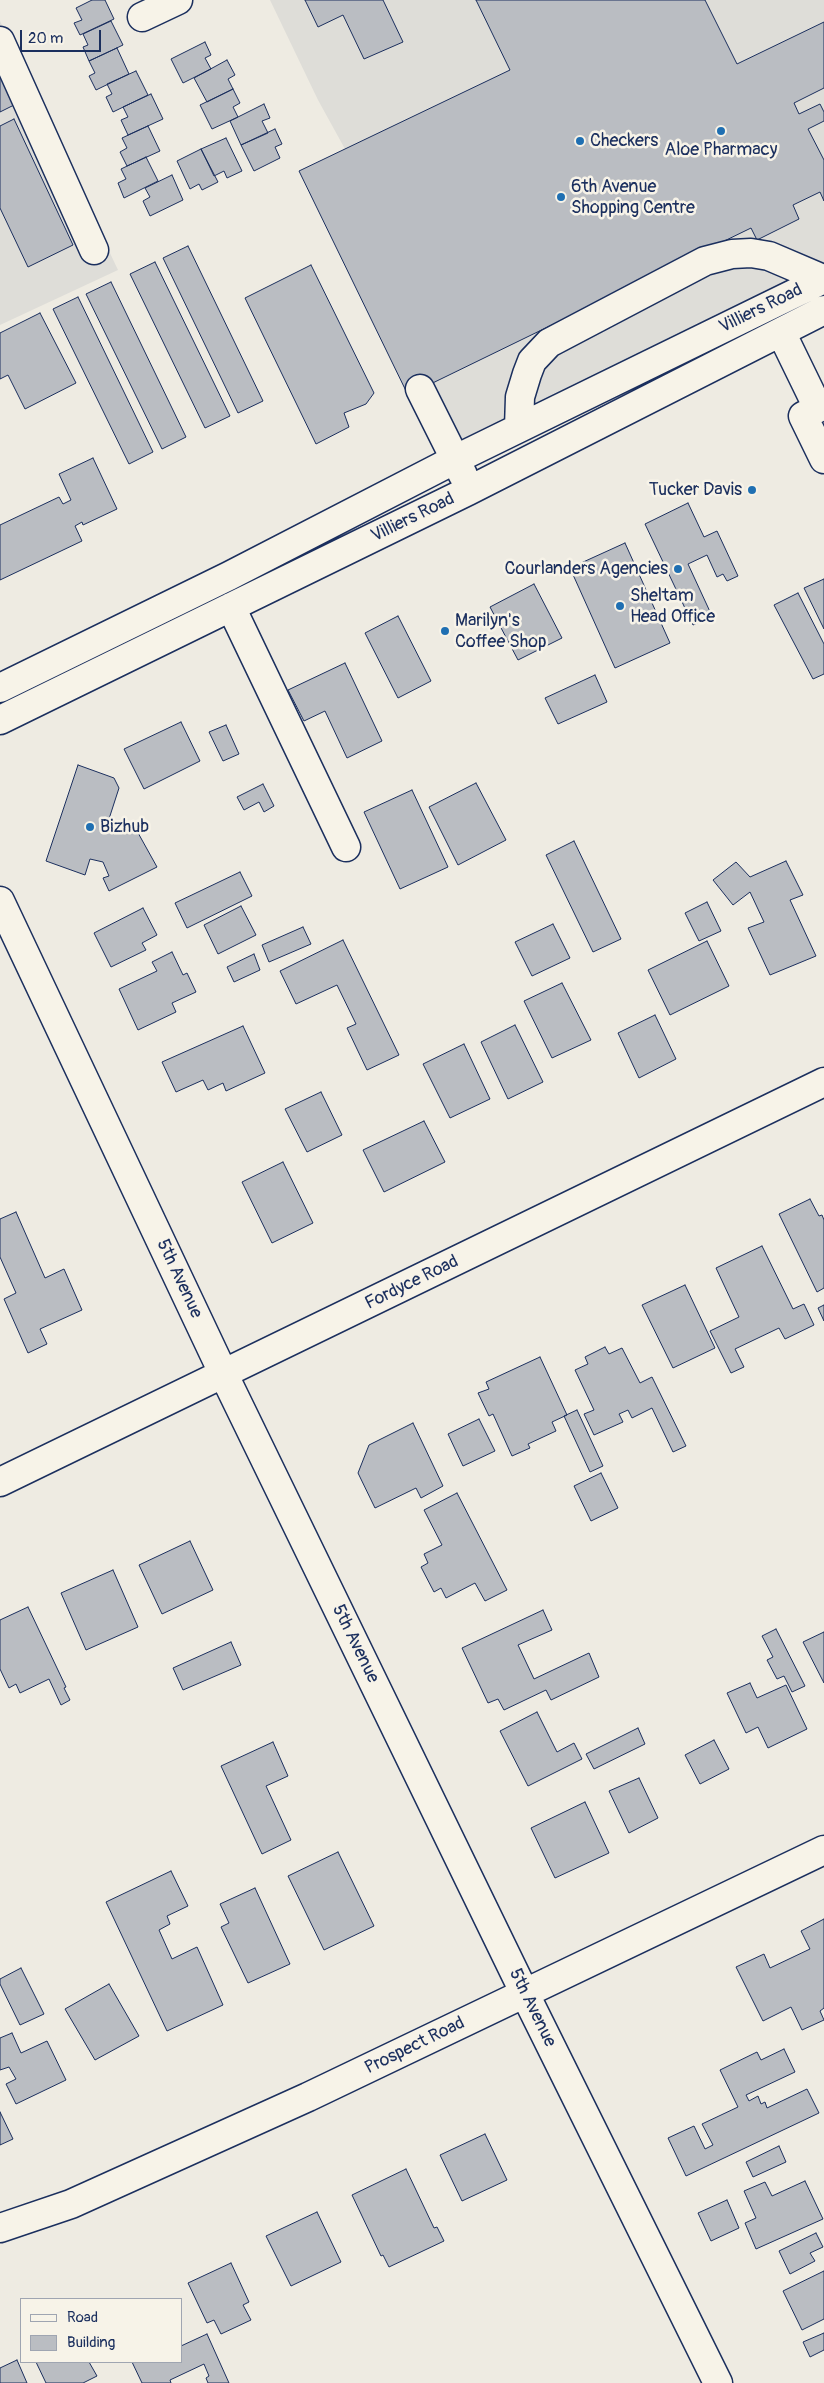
<!DOCTYPE html>
<style>
body{margin:0}
#map{position:relative;width:824px;height:2383px;overflow:hidden;background:#eeebe2;font-family:Pangolin,sans-serif}
canvas{display:block}
.legend{position:absolute;left:20px;top:2298px;width:162px;height:65px;box-sizing:border-box;background:#f7f3e8;border:1px solid #9fa5b1;margin:0;padding:6px 9px;list-style:none;font-size:15px;color:#1b2f5e}
.legend li{display:flex;align-items:center;gap:10px;height:25px}
.legend b{width:25px;border:1px solid #9fa5b1}
.scale{position:absolute;left:20px;top:30px;width:81px;height:22px;box-sizing:border-box;border:2px solid #1b2f5e;border-top:0;padding-left:6px;font-size:15px;line-height:18px;white-space:nowrap;color:#1b2f5e;-webkit-text-stroke:4px #f7f3e8;paint-order:stroke}
</style>
<div id="map">
<canvas width="824" height="2383"></canvas>
<ul class="legend">
<li><b style="height:6px;background:#f7f3e8"></b>Road</li>
<li><b style="height:14px;background:#babdc2"></b>Building</li>
</ul>
<div class="scale">20 m</div>
</div>
<script>
const context = document.querySelector('canvas').getContext('2d');
context.lineJoin = 'round';
function fillPath(path, color) {
  context.fillStyle = color;
  context.fill(path, 'evenodd');
}
function shape(rows) {
  const path = new Path2D();
  for (const r of rows) {
    path.moveTo(r[0], r[1]);
    for (let i = 2; i < r.length; i += 2) path.lineTo(r[i], r[i + 1]);
  }
  return path;
}
function stroke(path, color, width, dash) {
  context.strokeStyle = color;
  context.lineWidth = width;
  context.lineCap = dash ? 'butt' : 'round';
  context.setLineDash(dash || []);
  context.stroke(path);
}
function write(font, color, halo, rows, align = 'center') {
  context.font = font + ' Pangolin,sans-serif';
  context.lineWidth = 5;
  context.setLineDash([]);
  context.textBaseline = 'middle';
  context.strokeStyle = halo;
  context.fillStyle = color;
  for (const [text, x, y, turn = 0] of rows) {
    context.save();
    context.translate(x, y);
    context.rotate((+turn || 0) * Math.PI / 180);
    context.textAlign = isNaN(turn) ? turn : align;
    if (halo) context.strokeText(text, 0, 0);
    context.fillText(text, 0, 0);
    context.restore();
  }
}
fillPath(shape([
 [270,0,824,0,824,265,439,459,299,171,345,149,318,100],
 [0,21,118,270,0,325]
]), '#deddd8');
const building = shape([
 [92,0,105,0,114,19,80,35,74,23,82,20,76,8,92,0],
 [305,0,383,0,403,42,364,59,343,15,318,27,305,0],
 [476,0,705,0,737,64,824,22,824,88,794,103,799,114,820,104,824,112,824,121,808,129,824,160,824,201,820,192,793,205,799,219,757,240,751,228,408,395,299,171,510,70,476,0],
 [111,21,123,45,89,61,83,47,88,45,83,34,111,21],
 [205,42,211,55,205,58,211,69,183,83,171,59,205,42],
 [117,48,129,74,96,90,89,76,95,73,89,61,117,48],
 [227,60,235,75,228,79,233,89,207,102,194,78,227,60],
 [0,61,20,102,0,112,0,61],
 [136,71,148,95,113,112,106,97,112,94,107,84,136,71],
 [233,89,240,103,233,107,238,117,212,129,200,105,233,89],
 [151,94,163,119,128,135,121,120,128,117,123,107,151,94],
 [264,104,270,118,262,121,268,133,241,145,230,121,264,104],
 [14,119,73,245,28,267,0,208,0,126,14,119],
 [148,126,160,151,127,166,120,152,127,148,122,138,148,126],
 [275,129,282,144,275,147,280,158,254,171,241,145,275,129],
 [226,138,242,171,227,178,224,171,214,176,201,149,226,138],
 [201,149,218,182,202,190,199,184,190,189,177,161,201,149],
 [146,157,158,181,124,198,118,183,126,179,121,169,146,157],
 [172,175,183,200,150,216,143,201,150,197,145,188,172,175],
 [188,246,263,401,238,413,163,258,188,246],
 [155,262,230,416,205,428,130,274,155,262],
 [311,265,374,393,366,404,344,413,349,427,316,444,245,298,311,265],
 [111,282,186,437,162,449,86,294,111,282],
 [78,297,153,452,129,464,53,309,78,297],
 [40,313,76,383,25,409,8,375,0,379,0,333,40,313],
 [93,458,117,509,83,525,82,522,75,526,82,541,0,580,0,525,59,497,63,504,71,500,59,474,93,458],
 [688,503,704,537,717,531,738,576,727,581,723,574,717,577,707,555,688,564,712,616,693,625,645,524,688,503],
 [625,543,670,643,615,668,570,568,625,543],
 [824,579,824,629,804,588,824,579],
 [534,584,562,638,518,660,490,607,534,584],
 [798,593,824,644,824,674,813,679,774,605,798,593],
 [398,616,431,681,398,698,365,633,398,616],
 [345,663,382,741,347,758,325,711,304,721,288,690,345,663],
 [595,675,607,702,558,724,545,698,595,675],
 [181,722,200,761,144,789,124,749,181,722],
 [226,725,239,754,223,761,209,732,226,725],
 [78,765,114,778,119,788,108,822,137,831,157,867,109,891,103,878,109,876,103,862,90,859,85,875,46,861,78,765],
 [476,783,506,840,458,865,429,807,476,783],
 [263,784,274,806,264,812,259,802,244,810,237,797,263,784],
 [412,790,448,867,400,889,364,812,412,790],
 [574,841,621,939,593,952,546,855,574,841],
 [786,861,803,895,790,900,816,956,770,975,748,928,764,922,750,892,733,905,713,880,736,862,750,877,786,861],
 [240,872,252,896,187,928,175,903,240,872],
 [707,902,721,931,699,941,685,913,707,902],
 [241,906,256,935,218,954,204,925,241,906],
 [143,908,157,935,142,943,146,950,111,967,94,933,143,908],
 [553,924,570,958,532,976,515,942,553,924],
 [303,927,311,944,269,962,262,945,303,927],
 [343,940,399,1055,367,1070,347,1028,356,1024,337,985,296,1004,280,971,343,940],
 [707,941,729,986,670,1015,648,970,707,941],
 [172,952,183,975,187,973,196,992,172,1003,176,1012,138,1030,119,989,157,971,152,962,172,952],
 [254,954,260,970,234,982,227,967,254,954],
 [562,983,591,1040,552,1058,524,1001,562,983],
 [655,1015,676,1059,639,1078,618,1033,655,1015],
 [515,1025,543,1082,508,1099,481,1042,515,1025],
 [243,1026,265,1073,226,1091,223,1083,208,1090,203,1080,176,1092,162,1062,243,1026],
 [464,1044,490,1099,450,1118,423,1064,464,1044],
 [321,1092,342,1135,307,1152,285,1109,321,1092],
 [424,1121,445,1162,384,1192,363,1150,424,1121],
 [283,1162,313,1223,272,1243,242,1182,283,1162],
 [810,1199,819,1216,822,1215,824,1220,824,1288,817,1292,779,1214,810,1199],
 [16,1212,45,1278,64,1269,82,1310,40,1329,47,1344,28,1353,4,1299,16,1293,0,1257,0,1219,16,1212],
 [762,1246,793,1309,804,1304,814,1325,785,1339,779,1328,735,1349,744,1367,731,1373,710,1331,739,1317,716,1268,762,1246],
 [685,1285,715,1348,673,1368,642,1305,685,1285],
 [824,1305,824,1321,818,1308,824,1305],
 [605,1347,609,1354,622,1348,640,1383,652,1377,686,1446,673,1452,652,1408,632,1418,628,1410,619,1414,623,1422,594,1435,584,1414,594,1410,575,1370,588,1364,585,1357,605,1347],
 [540,1357,567,1415,552,1422,556,1431,528,1444,530,1448,512,1456,493,1414,489,1416,478,1393,489,1389,486,1382,540,1357],
 [577,1410,603,1466,590,1472,564,1416,577,1410],
 [479,1419,495,1451,463,1466,448,1434,479,1419],
 [413,1423,443,1486,421,1498,416,1488,375,1508,358,1473,369,1445,413,1423],
 [601,1473,618,1508,591,1521,574,1486,601,1473],
 [457,1493,507,1590,485,1601,475,1583,446,1598,441,1588,434,1592,421,1567,428,1563,424,1554,442,1545,424,1510,457,1493],
 [190,1541,213,1590,162,1614,139,1565,190,1541],
 [113,1570,138,1627,86,1650,61,1593,113,1570],
 [28,1607,66,1687,64,1688,70,1700,61,1705,49,1679,20,1693,16,1684,9,1688,0,1669,0,1620,28,1607],
 [543,1610,552,1630,518,1645,534,1679,589,1653,599,1677,551,1700,546,1690,504,1710,498,1699,488,1703,462,1648,543,1610],
 [776,1629,805,1686,792,1692,784,1676,777,1679,767,1660,773,1657,762,1636,776,1629],
 [824,1632,824,1683,803,1642,824,1632],
 [231,1642,241,1665,183,1690,173,1668,231,1642],
 [750,1683,757,1698,786,1685,807,1729,768,1748,758,1727,746,1733,727,1693,750,1683],
 [537,1712,557,1752,574,1743,582,1759,528,1786,500,1731,537,1712],
 [638,1728,645,1744,594,1769,586,1754,638,1728],
 [714,1740,729,1769,700,1784,685,1755,714,1740],
 [273,1742,288,1776,266,1786,291,1840,262,1854,221,1766,273,1742],
 [639,1778,658,1818,629,1833,609,1791,639,1778],
 [585,1802,609,1853,555,1878,531,1828,585,1802],
 [338,1852,374,1926,324,1950,288,1876,338,1852],
 [171,1871,188,1906,167,1916,170,1924,159,1930,172,1959,197,1947,223,2005,167,2031,106,1902,171,1871],
 [255,1888,290,1964,248,1983,221,1927,229,1923,220,1904,255,1888],
 [824,1919,824,2008,820,2011,824,2020,802,2030,791,2007,763,2021,736,1967,764,1954,770,1968,810,1949,801,1931,824,1919],
 [21,1968,44,2014,20,2025,0,1984,0,1979,21,1968],
 [109,1984,139,2036,95,2060,65,2009,109,1984],
 [12,2033,21,2053,47,2041,66,2080,16,2104,6,2084,16,2079,9,2067,0,2070,0,2038,12,2033],
 [784,2049,795,2072,746,2095,749,2101,758,2096,761,2104,765,2102,767,2108,807,2089,819,2113,686,2176,668,2138,694,2126,705,2149,713,2145,702,2124,738,2107,720,2070,757,2052,761,2060,784,2049],
 [0,2112,13,2139,0,2145,0,2112],
 [485,2134,507,2180,462,2201,440,2155,485,2134],
 [779,2146,786,2162,753,2177,746,2162,779,2146],
 [406,2169,434,2228,437,2227,444,2241,389,2267,383,2255,381,2256,352,2195,406,2169],
 [805,2181,823,2219,756,2249,745,2223,756,2218,744,2191,765,2182,772,2196,805,2181],
 [727,2200,739,2228,711,2241,698,2213,727,2200],
 [317,2212,341,2262,291,2286,266,2236,317,2212],
 [816,2233,823,2247,810,2253,815,2261,790,2274,779,2251,816,2233],
 [231,2263,249,2302,243,2305,251,2320,221,2334,214,2320,207,2323,188,2283,231,2263],
 [824,2271,824,2319,802,2330,783,2291,824,2271],
 [824,2333,824,2350,810,2357,803,2342,824,2333],
 [207,2334,229,2383,208,2383,206,2378,209,2376,204,2364,170,2380,171,2383,142,2383,132,2362,181,2362,181,2346,207,2334],
 [17,2360,27,2383,0,2383,0,2368,17,2360],
 [36,2362,89,2362,97,2376,83,2383,46,2383,36,2362]
]);
fillPath(building, '#babdc2');
stroke(building, '#1b2f5e', 1);
const minor = shape([
 [142,17,178,0],
 [0,41,94,250],
 [781,332,818,408,824,405],
 [420,389,463,475],
 [818,408,803,416,824,459],
 [519,428,520,397,527,374,532,361,549,343,705,261,732,254,751,253,769,256,823,279],
 [231,607,346,847],
 [0,688,229,576,454,460,824,279],
 [0,720,468,491,824,310],
 [0,901,224,1375,525,1994,718,2383],
 [0,1482,824,1082],
 [0,2228,71,2204,308,2097,824,1850]
]);
stroke(minor, '#1b2f5e', 31);
stroke(minor, '#f7f3e8', 28);
for (const [x, y, r, color] of [
 [721,131,5,"#1f6fb2"],
 [580,141,5,"#1f6fb2"],
 [561,197,5,"#1f6fb2"],
 [752,490,5,"#1f6fb2"],
 [678,569,5,"#1f6fb2"],
 [620,606,5,"#1f6fb2"],
 [445,631,5,"#1f6fb2"],
 [90,827,5,"#1f6fb2"]
]) {
  const dot = new Path2D();
  dot.arc(x, y, r, 0, 2 * Math.PI);
  context.fillStyle = color;
  context.fill(dot);
  stroke(dot, '#f7f3e8', 2);
}
write('18px', '#1b2f5e', '#f7f3e8', [
 ["Checkers",590,141],
 ["Aloe Pharmacy",721,150,"center"],
 ["6th Avenue",571,187],
 ["Shopping Centre",571,208],
 ["Tucker Davis",742,490,"right"],
 ["Courlanders Agencies",668,569,"right"],
 ["Sheltam",630,596],
 ["Head Office",630,617],
 ["Marilyn's",455,621],
 ["Coffee Shop",455,642],
 ["Bizhub",100,827]
], 'left');
write('18px', '#1b2f5e', '#f7f3e8', [
 ["Villiers Road",761,309,-26],
 ["Villiers Road",413,518,-26],
 ["5th Avenue",179,1279,65],
 ["Fordyce Road",412,1283,-26],
 ["5th Avenue",355,1644,64],
 ["5th Avenue",532,2008,64],
 ["Prospect Road",415,2046,-26]
]);
</script>
